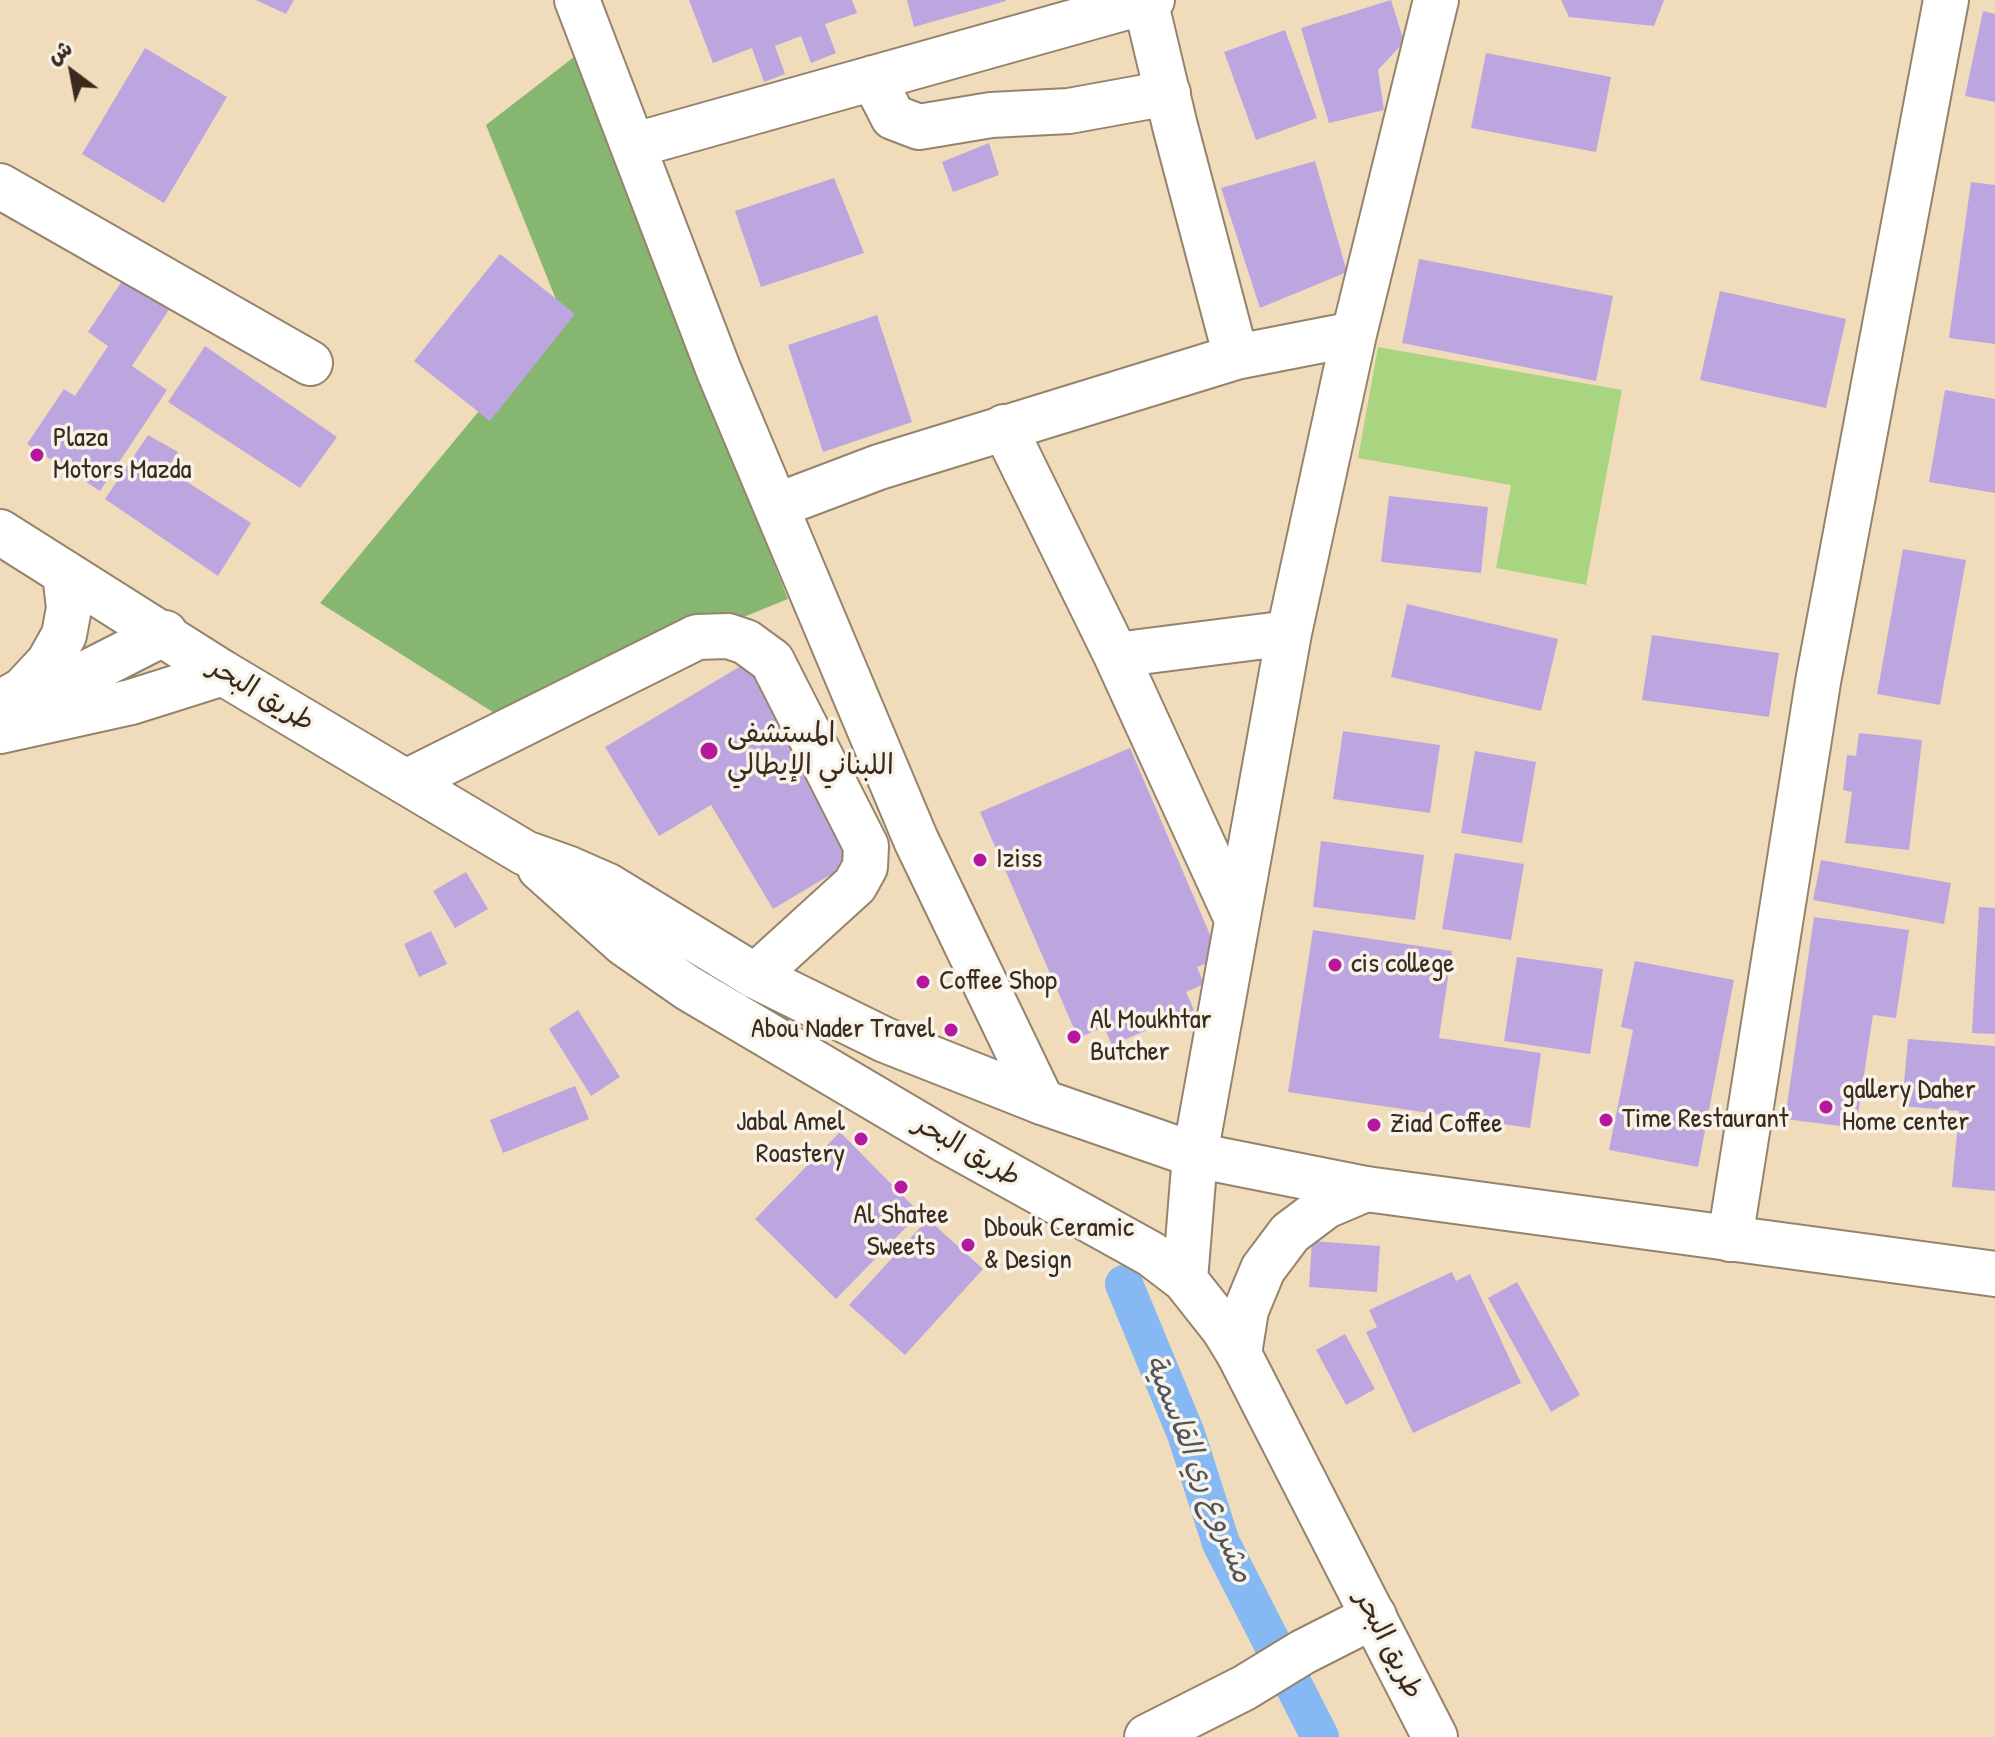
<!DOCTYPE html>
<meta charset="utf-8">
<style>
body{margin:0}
#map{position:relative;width:1995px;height:1737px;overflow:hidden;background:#f0dcbb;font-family:"Patrick Hand","Playpen Sans Arabic",sans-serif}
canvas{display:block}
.north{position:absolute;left:32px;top:32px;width:80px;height:80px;-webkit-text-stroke:6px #f7f3e8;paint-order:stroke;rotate:328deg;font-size:22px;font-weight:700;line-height:32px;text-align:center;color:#3b2a1e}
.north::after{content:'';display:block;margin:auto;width:28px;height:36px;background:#3b2a1e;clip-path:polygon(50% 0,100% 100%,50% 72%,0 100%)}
</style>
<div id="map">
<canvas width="1995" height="1737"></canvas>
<div class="north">ش</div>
</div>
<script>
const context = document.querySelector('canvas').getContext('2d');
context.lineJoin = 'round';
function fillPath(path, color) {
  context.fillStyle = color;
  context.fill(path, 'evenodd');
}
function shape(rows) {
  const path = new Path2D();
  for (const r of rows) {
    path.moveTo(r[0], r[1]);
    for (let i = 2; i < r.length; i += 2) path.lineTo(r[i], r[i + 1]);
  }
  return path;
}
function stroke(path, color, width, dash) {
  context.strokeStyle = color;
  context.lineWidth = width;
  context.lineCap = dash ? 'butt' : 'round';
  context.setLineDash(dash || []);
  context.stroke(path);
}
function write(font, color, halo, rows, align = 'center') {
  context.font = font + ' "Patrick Hand","Playpen Sans Arabic",sans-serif';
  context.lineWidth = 7;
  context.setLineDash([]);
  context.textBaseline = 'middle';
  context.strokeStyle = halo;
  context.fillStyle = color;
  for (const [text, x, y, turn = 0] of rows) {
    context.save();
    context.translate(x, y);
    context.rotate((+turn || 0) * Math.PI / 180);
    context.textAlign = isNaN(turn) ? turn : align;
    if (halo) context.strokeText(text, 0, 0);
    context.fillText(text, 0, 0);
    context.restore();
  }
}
fillPath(shape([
 [1378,347,1622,390,1586,585,1496,568,1511,485,1358,458]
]), '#a9d581');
fillPath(shape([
 [574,57,788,599,499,716,320,603,561,312,486,125]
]), '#86b66f');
stroke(shape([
 [1124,1284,1186,1434,1221,1543,1320,1737]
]), '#86b9f4', 38);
fillPath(shape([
 [256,0,294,0,286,14],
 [689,0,852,0,857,13,825,24,836,53,811,63,801,36,775,46,785,74,764,82,752,48,713,63],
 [907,0,1006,0,1006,1,914,27],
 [1391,0,1404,42,1378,70,1384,110,1329,123,1301,28],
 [1561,0,1664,0,1654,26,1569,17],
 [1983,11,1995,14,1995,102,1965,96],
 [1285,30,1317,118,1256,140,1224,52],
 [145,48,227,97,164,203,82,154],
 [1486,53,1611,77,1596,152,1471,128],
 [989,143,999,175,953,192,942,162],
 [1315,161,1347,272,1260,308,1221,188],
 [834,178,864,253,761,287,735,211],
 [1971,182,1995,185,1995,344,1949,338],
 [500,254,575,314,490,421,414,361],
 [1419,259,1613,296,1596,381,1402,343],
 [128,272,174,302,132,366,167,390,100,491,27,444,64,389,75,396,108,346,88,332],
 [1720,291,1846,319,1826,408,1700,380],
 [877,315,912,422,823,452,788,345],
 [205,346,337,437,300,488,168,402],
 [1945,390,1995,399,1995,493,1929,482],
 [148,435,178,452,167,469,251,523,218,576,105,499],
 [1389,496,1488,507,1481,573,1381,562],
 [1903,549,1966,560,1940,705,1877,694],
 [1407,604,1558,639,1541,711,1391,677],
 [1652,635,1779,653,1769,717,1642,700],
 [751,660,865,854,773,909,711,805,659,836,605,747],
 [1343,731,1440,745,1430,813,1333,799],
 [1859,733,1922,740,1909,850,1845,843,1852,792,1843,790,1847,755,1856,756],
 [1130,748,1220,958,1197,967,1204,984,1186,992,1194,1010,1112,1045,1104,1027,1078,1038,980,812],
 [1475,751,1536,762,1522,843,1461,833],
 [1321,841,1424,855,1415,920,1313,907],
 [1455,853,1524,864,1511,940,1442,929],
 [1821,860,1951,883,1944,924,1813,900],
 [466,872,488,909,455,928,433,891],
 [1979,907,1995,908,1995,1034,1972,1033],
 [1814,917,1909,930,1896,1018,1873,1015,1856,1128,1785,1119],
 [1313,930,1452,951,1439,1038,1541,1053,1530,1128,1288,1092],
 [431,931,447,964,419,977,404,944],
 [1517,957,1603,969,1590,1054,1504,1041],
 [1635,961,1734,980,1698,1167,1609,1150,1633,1030,1621,1027],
 [578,1010,620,1077,591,1096,549,1029],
 [1908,1039,1995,1046,1995,1191,1952,1187,1959,1111,1902,1106],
 [575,1086,589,1119,503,1153,490,1120],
 [840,1132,920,1213,836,1299,755,1219],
 [928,1219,983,1269,905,1355,849,1305],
 [1312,1241,1380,1246,1377,1292,1309,1287],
 [1452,1272,1456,1281,1470,1274,1521,1383,1413,1433,1366,1332,1377,1327,1369,1310],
 [1517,1282,1580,1395,1551,1412,1488,1298],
 [1345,1334,1375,1389,1346,1405,1316,1350]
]), '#bda6e0');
const minor = shape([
 [577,0,719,371,916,840,1042,1102],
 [1145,0,1175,126,1236,357],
 [873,78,893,117,919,127,991,115,1069,111,1168,93],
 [635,145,1152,0],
 [0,186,310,363],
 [1004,427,1116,655,1236,917],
 [776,506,879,467,1236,357,1354,334],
 [1116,655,1289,633],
 [406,782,697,637,728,636,746,642,772,661,866,846,865,867,855,885,755,976],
 [1195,1155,1289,633,1354,334,1436,0],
 [1730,1239,1818,682,1946,0],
 [1239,1354,1246,1310,1263,1269,1290,1233,1326,1206,1366,1189],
 [1147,1737,1244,1688,1303,1652,1374,1616]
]);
const major = shape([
 [0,709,47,693,165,633],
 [0,731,131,702,223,673],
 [1195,1155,1366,1189,1995,1274]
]);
const highway = shape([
 [0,532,223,673,525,853,567,868,608,886,755,976,885,1040,1042,1102,1195,1155,1185,1280],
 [0,703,23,690,49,662,64,635,69,608,65,573],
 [540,868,625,944,688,988,947,1141,1151,1254,1185,1280,1223,1328,1239,1354,1435,1737]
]);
stroke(minor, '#96836c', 48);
stroke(major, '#96836c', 48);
stroke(highway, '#96836c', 48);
stroke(minor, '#fff', 44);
stroke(major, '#fff', 44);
stroke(highway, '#fff', 44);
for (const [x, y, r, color] of [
 [37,455,8,"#b5179e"],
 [709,751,10,"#b5179e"],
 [980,860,8,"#b5179e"],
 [1335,965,8,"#b5179e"],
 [923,982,8,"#b5179e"],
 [951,1030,8,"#b5179e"],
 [1074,1037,8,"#b5179e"],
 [1826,1107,8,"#b5179e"],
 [1606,1120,8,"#b5179e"],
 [1374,1125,8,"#b5179e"],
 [861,1139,8,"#b5179e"],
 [901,1187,8,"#b5179e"],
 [968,1245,8,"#b5179e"]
]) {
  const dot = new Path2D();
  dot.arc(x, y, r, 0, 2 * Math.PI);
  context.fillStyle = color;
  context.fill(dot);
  stroke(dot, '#f7f3e8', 3);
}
write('28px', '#3b2a1e', '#f7f3e8', [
 ["Plaza",53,439],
 ["Motors Mazda",53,471],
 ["المستشفى",727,735],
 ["اللبناني الإيطالي",727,767],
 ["Iziss",996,860],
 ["cis college",1351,965],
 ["Coffee Shop",939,982],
 ["Al Moukhtar",1090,1021],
 ["Butcher",1090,1053],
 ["Abou Nader Travel",935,1030,"right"],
 ["gallery Daher",1842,1091],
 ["Home center",1842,1123],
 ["Time Restaurant",1622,1120],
 ["Jabal Amel",845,1123,"right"],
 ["Roastery",845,1155,"right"],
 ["Ziad Coffee",1390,1125],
 ["Al Shatee",901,1216,"center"],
 ["Sweets",901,1248,"center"],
 ["Dbouk Ceramic",984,1229],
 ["& Design",984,1261]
], 'left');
write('28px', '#3b2a1e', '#f7f3e8', [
 ["طريق البحر",261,695,31],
 ["طريق البحر",967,1151,30],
 ["طريق البحر",1388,1645,63]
]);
write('italic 30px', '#52555e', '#f7f3e8', [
 ["مشروع ري القاسمية",1198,1469,68]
]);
</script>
